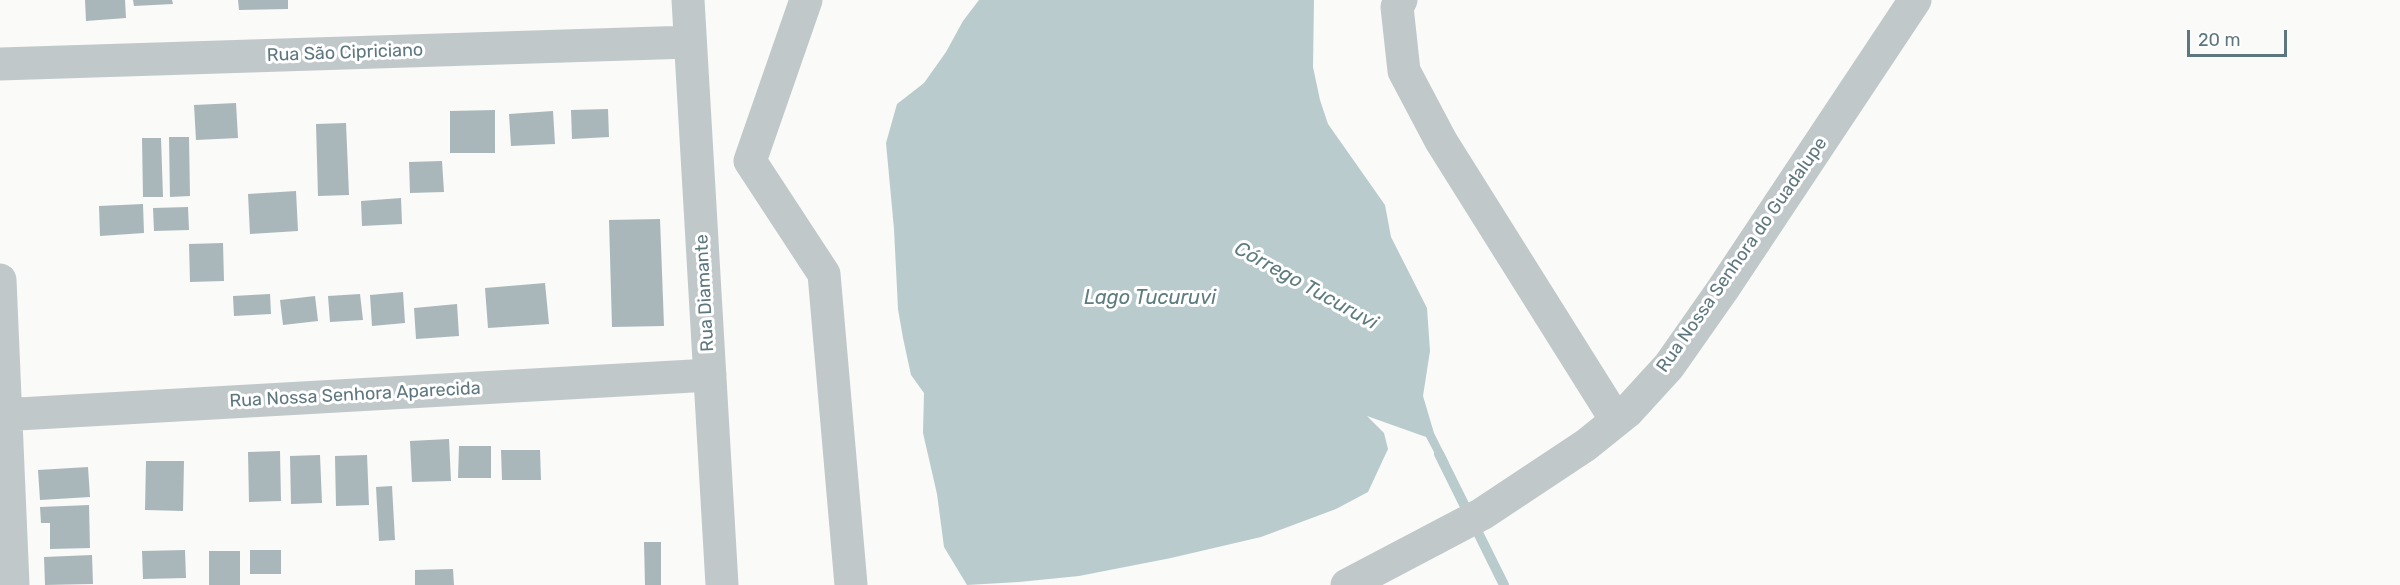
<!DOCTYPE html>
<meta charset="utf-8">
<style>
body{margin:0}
#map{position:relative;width:2400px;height:585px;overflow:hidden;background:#fafaf8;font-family:Rubik,sans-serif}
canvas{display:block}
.scale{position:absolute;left:2187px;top:30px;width:100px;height:27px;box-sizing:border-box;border:3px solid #5e777f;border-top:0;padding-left:8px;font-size:18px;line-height:21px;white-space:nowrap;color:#5e777f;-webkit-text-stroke:4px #fff;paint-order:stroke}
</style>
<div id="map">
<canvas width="2400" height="585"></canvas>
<div class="scale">20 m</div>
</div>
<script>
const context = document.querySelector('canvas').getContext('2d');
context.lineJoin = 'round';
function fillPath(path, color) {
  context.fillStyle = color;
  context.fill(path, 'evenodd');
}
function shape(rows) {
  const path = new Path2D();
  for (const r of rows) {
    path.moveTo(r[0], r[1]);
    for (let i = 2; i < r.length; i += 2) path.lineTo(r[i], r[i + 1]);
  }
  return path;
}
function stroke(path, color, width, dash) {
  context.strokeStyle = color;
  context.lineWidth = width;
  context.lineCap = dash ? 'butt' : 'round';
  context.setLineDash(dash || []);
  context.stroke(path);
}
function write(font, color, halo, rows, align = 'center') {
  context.font = font + ' Rubik,sans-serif';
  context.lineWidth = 6;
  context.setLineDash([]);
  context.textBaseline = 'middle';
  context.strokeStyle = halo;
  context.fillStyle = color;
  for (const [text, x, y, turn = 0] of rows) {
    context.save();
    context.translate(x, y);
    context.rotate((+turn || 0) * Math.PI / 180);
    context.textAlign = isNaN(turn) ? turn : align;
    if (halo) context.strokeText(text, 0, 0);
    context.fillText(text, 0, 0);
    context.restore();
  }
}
fillPath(shape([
 [979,0,1314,0,1313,67,1320,100,1328,124,1385,205,1391,237,1427,308,1430,351,1423,396,1434,433,1449,463,1442,467,1426,437,1367,416,1384,433,1388,449,1368,492,1336,509,1261,537,1171,558,1079,576,1019,582,967,585,944,547,937,494,923,433,924,393,911,375,903,338,898,309,894,229,886,143,897,104,924,83,946,52,963,21]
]), '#b9cbcd');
stroke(shape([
 [1439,454,1504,585]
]), '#b9cbcd', 10);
fillPath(shape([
 [85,0,125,0,126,18,86,21],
 [133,0,172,0,173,4,134,6],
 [238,0,288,0,288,9,239,10],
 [236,103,238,138,196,140,194,105],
 [608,109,609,137,572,139,571,110],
 [495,110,495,153,450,153,450,111],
 [553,111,555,144,511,146,509,114],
 [346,123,349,195,318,196,316,124],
 [169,137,189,137,190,196,170,197],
 [142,138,161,138,163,197,143,197],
 [442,161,444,192,410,193,409,162],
 [296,191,298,231,250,234,248,194],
 [401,198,402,224,362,226,361,201],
 [143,204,144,233,100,236,99,206],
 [188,207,189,230,154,231,153,208],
 [660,219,664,326,612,327,609,220],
 [223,243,224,281,190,282,189,244],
 [545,283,549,324,488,328,485,288],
 [403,292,405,323,372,326,370,295],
 [270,294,271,314,234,316,233,296],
 [360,294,363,320,330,322,328,296],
 [315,296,318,321,283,325,280,300],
 [457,304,459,336,416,339,414,308],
 [449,439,451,481,412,482,410,441],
 [459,446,491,446,491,478,458,478],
 [501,450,540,450,541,480,502,480],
 [280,451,281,501,249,502,248,452],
 [320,455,322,503,291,504,290,456],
 [367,455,369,505,336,506,335,456],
 [146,461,184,461,183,511,145,510],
 [88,467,90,497,40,500,38,470],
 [392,486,395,540,379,541,376,487],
 [89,505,90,548,50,549,50,523,41,523,40,507],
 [644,542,661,542,661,585,645,585],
 [185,550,186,578,143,579,142,551],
 [250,550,281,550,281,574,250,574],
 [209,551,240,551,240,585,209,585],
 [92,555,93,584,45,585,44,557],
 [453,569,454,585,415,585,415,570]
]), '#a9b7ba');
stroke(shape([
 [688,0,722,585],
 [806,0,750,161,824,274,851,585],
 [1401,0,1397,7,1404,71,1441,141,1616,420],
 [0,64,690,42],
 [0,280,13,585],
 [0,415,710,375],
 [1347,585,1482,514,1586,445,1627,412,1669,366,1723,289,1915,0]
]), '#c0c8ca', 33);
write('18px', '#5e777f', '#fff', [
 ["Rua São Cipriciano",345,53,-2],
 ["Rua Nossa Senhora do Guadalupe",1742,255,-55],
 ["Rua Diamante",705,293,-93],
 ["Rua Nossa Senhora Aparecida",355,395,-3]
]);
write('italic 20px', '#5e7c7e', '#fff', [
 ["Córrego Tucuruvi",1306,286,29],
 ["Lago Tucuruvi",1150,298]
]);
</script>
